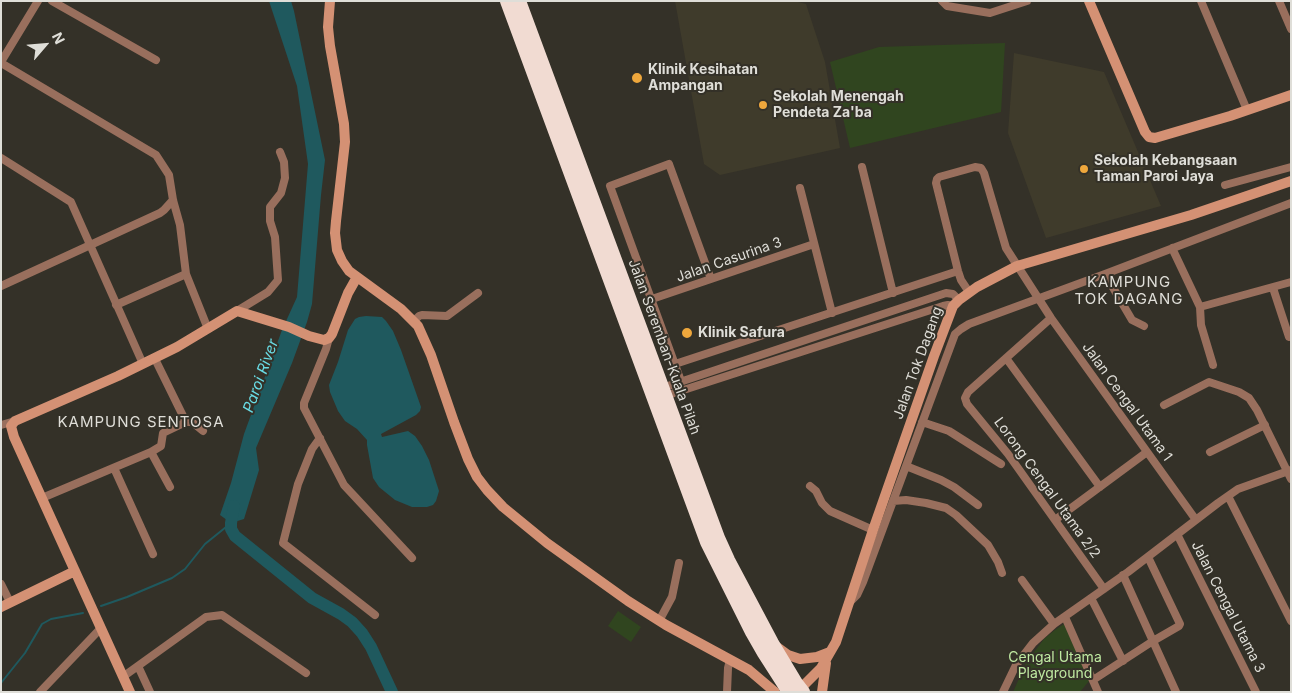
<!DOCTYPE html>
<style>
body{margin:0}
#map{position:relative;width:1292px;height:693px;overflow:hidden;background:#343128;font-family:Inter,sans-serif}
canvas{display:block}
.frame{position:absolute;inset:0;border:2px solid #dfded8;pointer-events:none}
.north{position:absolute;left:20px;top:20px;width:50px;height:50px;-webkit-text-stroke:4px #343128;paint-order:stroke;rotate:63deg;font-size:14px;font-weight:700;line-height:20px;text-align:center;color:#dfded8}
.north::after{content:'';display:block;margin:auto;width:18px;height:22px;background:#dfded8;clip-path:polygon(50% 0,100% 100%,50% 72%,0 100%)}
</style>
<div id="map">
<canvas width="1292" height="693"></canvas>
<div class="frame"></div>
<div class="north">N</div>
</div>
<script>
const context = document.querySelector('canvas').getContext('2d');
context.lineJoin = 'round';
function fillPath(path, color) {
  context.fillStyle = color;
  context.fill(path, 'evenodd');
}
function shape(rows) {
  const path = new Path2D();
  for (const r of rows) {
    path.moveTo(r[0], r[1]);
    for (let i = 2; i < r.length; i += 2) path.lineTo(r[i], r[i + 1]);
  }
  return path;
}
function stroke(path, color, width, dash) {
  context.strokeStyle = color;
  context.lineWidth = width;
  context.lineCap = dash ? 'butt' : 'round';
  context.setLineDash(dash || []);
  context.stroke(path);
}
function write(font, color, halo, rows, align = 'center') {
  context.font = font + ' Inter,sans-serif';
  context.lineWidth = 4;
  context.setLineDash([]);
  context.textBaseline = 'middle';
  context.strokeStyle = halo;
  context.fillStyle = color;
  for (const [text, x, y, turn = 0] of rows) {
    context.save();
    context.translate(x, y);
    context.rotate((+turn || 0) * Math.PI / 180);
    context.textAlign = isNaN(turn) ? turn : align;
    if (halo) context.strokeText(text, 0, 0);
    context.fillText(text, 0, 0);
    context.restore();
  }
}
fillPath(shape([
 [675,1,794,1,806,4,825,62,840,148,720,175,704,164],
 [1014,53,1104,72,1161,206,1046,238,1008,133]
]), '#3f3b2b');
fillPath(shape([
 [1005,43,1001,112,850,148,830,62,879,47],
 [618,611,641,627,631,642,608,626],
 [1064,624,1089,681,1080,692,1013,692,1026,663,1044,639,1055,630]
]), '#30451f');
fillPath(shape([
 [269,1,291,1,294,11,325,160,321,195,312,304,307,322,292,363,256,448,259,470,244,519,231,523,220,515,231,483,244,434,282,330,297,297,308,164,297,86],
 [366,316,382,317,386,321,393,331,401,350,421,407,420,411,416,415,381,434,382,437,408,431,415,436,422,446,429,460,439,491,436,501,433,505,427,507,412,507,395,500,379,487,373,478,367,445,367,440,357,429,345,421,338,411,330,392,329,385,338,362,348,330,355,319,359,317]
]), '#1f595e');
stroke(shape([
 [101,606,127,597,172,578,185,569,205,544,231,523],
 [1,683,25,653,42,624,51,619,83,613]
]), '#1f595e', 2);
stroke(shape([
 [234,506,231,523,231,529,235,536,312,598,341,614,352,622,362,633,371,647,392,692]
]), '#1f595e', 12);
stroke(shape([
 [52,1,156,60],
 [942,1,947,6,990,13,1027,1],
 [1201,1,1247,110],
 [1279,1,1291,29],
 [1,62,38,1],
 [1,63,156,155,169,175,173,200,180,225,186,274,208,329],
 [1,158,71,202,143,364],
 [862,167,893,293],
 [1225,185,1291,167],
 [800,188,832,313],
 [1172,248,1200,307,1201,325,1213,365],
 [1105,274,1132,320,1144,326],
 [1,286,160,213,164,210,173,200],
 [1273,288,1289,337],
 [969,292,961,280,958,271,936,183,937,179,939,177,975,167,981,168,984,173,1006,248,1051,318,1196,520],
 [652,299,814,244],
 [116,305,186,274],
 [1200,307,1291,282],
 [237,311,268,292,278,280,275,237,270,221,270,207,281,193,285,178,284,162,280,152],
 [1051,318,968,392,965,398,967,404,1008,454,1104,589],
 [414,321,419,316,422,315,447,316,478,293],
 [329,338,326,349,304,403,304,408,344,485,412,558],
 [1006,358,1100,487],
 [155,359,186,422],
 [675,364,958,271],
 [681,381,610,186,669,164,711,279],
 [662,388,946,293,953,294,959,300],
 [665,396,943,306,948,305,953,306],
 [1164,405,1209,382,1239,392,1249,398,1257,410,1291,479],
 [922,422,949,431,1001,464],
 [1,425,15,421],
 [320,438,312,449,298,484,283,543,375,615],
 [151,452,170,487],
 [1210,452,1265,425],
 [906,466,941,480,954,487,978,505],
 [114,468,153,554],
 [810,486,816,491,822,503,830,511,873,530],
 [1228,496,1291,621],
 [42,498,151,452,161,446,163,433,186,422,192,422,203,431],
 [893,501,906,500,926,503,946,508,956,515,988,545,998,562,1002,573],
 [1055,520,1147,452],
 [1177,534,1256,692],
 [1123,575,1176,692],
 [1022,580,1054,624],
 [1,584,10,602],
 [1091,598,1123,661],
 [850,602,857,595,863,582,955,334,961,329,969,324,1105,274,1291,203],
 [1065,617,1098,692],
 [659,621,672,597,679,563],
 [138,666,150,692],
 [124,676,206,617,222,615,306,673],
 [1093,680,1153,641,1179,626,1180,624,1148,557],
 [40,692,101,628],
 [727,692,728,668,730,660],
 [1003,692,1016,665,1033,643,1054,624,1128,572,1218,503,1238,489,1291,470]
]), '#996f5d', 8);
stroke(shape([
 [330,1,328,27,330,46,344,124,345,142,336,221,335,233,337,250,342,261,349,271,401,309,418,326,431,355,454,422,468,459,477,477,487,490,503,507,547,543,628,601,666,625,749,670,775,692],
 [1089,1,1145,132,1149,137,1155,138,1230,116,1291,95],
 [1,607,75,571],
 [777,647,788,655,800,659,817,657,830,652],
 [796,690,800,689,821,668,836,642,873,530,934,356,953,306,959,300,977,287,1017,266,1191,215,1291,181],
 [130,692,14,437,11,426,15,421,118,376,177,347,237,311,289,327,309,336,324,340,329,338,332,334,348,293,357,277],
 [822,692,826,663]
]), '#d49174', 10);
stroke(shape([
 [507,1,707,542,752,632,764,653,789,692],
 [519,1,718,538,728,560,772,643,796,683,803,692]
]), '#f1dbd2', 14);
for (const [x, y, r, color] of [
 [637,78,6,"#eea73c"],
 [763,105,5,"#eea73c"],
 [1084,169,5,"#eea73c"],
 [687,333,6,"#eea73c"]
]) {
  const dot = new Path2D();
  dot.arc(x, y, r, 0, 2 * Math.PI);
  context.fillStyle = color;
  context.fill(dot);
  stroke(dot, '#343128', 2);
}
write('bold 14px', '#dfded8', '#343128', [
 ["Klinik Kesihatan",648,70],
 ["Ampangan",648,86],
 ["Sekolah Menengah",773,97],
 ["Pendeta Za'ba",773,113],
 ["Sekolah Kebangsaan",1094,161],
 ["Taman Paroi Jaya",1094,177],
 ["Klinik Safura",698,333]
], 'left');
write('14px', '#dfded8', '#343128', [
 ["Jalan Casurina 3",729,260,-19],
 ["Jalan Seremban-Kuala Pilah",664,347,70],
 ["Jalan Tok Dagang",918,363,-70],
 ["Jalan Cengal Utama 1",1127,402,54],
 ["Lorong Cengal Utama 2/2",1047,488,54],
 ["Jalan Cengal Utama 3",1228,607,63]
]);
write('14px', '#bfe9a1', '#343128', [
 ["Cengal Utama",1055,658],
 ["Playground",1055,674]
]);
context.letterSpacing = '1px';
write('15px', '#dfded8', '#343128', [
 ["KAMPUNG",1129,282],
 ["TOK DAGANG",1129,299],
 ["KAMPUNG SENTOSA",141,422]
]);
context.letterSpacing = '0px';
write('italic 15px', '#69dce5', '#343128', [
 ["Paroi River",261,376,-70]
]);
</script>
